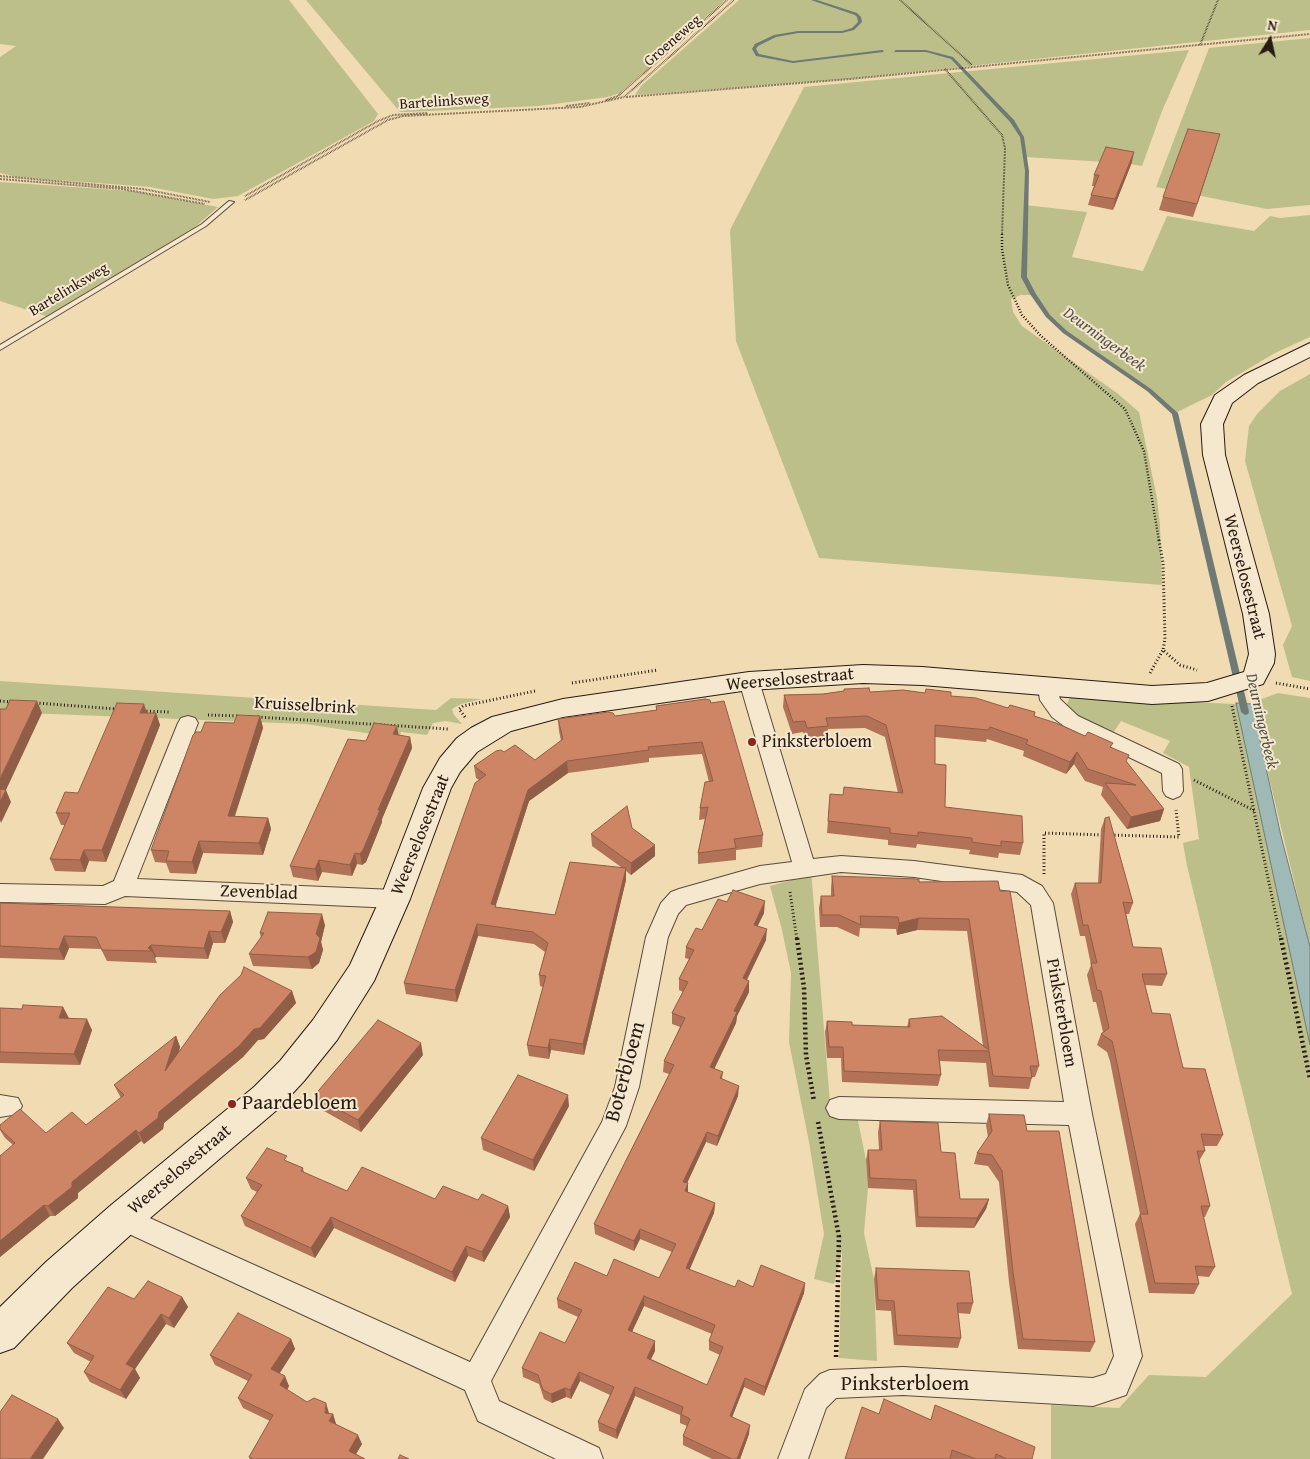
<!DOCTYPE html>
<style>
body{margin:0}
#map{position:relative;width:1310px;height:1459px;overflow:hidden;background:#f1dbb3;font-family:"Gentium Book Plus",serif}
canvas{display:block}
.north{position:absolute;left:1245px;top:15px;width:50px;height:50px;-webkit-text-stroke:4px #f6e8ce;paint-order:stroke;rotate:10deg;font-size:14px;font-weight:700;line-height:20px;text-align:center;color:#271b13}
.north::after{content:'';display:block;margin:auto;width:18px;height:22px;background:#271b13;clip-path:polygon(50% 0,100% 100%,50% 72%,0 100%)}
</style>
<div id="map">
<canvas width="1310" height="1459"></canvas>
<div class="north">N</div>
</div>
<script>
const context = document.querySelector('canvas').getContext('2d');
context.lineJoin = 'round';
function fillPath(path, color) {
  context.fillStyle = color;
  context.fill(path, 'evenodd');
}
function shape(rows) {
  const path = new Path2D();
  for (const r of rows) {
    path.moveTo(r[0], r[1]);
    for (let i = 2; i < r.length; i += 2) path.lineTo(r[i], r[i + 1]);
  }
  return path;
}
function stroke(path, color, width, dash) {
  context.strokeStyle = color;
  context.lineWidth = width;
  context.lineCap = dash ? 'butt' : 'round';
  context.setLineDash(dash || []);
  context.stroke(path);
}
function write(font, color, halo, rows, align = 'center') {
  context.font = font + ' "Gentium Book Plus",serif';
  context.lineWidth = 4;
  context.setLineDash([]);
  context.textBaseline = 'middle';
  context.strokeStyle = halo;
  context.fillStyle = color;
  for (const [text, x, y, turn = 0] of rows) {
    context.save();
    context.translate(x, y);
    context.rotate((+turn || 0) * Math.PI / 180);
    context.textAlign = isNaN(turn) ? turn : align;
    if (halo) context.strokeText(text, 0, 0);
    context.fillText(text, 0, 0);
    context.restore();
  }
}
fillPath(shape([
 [0,0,289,0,378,114,374,121,238,196,213,199,150,187,17,177,0,173,0,57,16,46,0,44],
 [306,0,725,0,620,93,608,97,539,106,406,112,400,112],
 [739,0,1310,0,1310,30,846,79,635,95,641,86],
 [1310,38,1310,205,1267,209,1156,187,1209,48],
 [1189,50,1162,111,1142,166,1106,160,1105,162,1025,157,1027,171,1025,205,1087,212,1072,257,1143,271,1167,216,1254,231,1270,216,1280,218,1310,215,1310,337,1275,353,1226,382,1212,395,1175,413,1149,390,1065,332,1048,316,1033,295,1021,295,1011,299,1013,312,1022,326,1117,393,1139,412,1157,498,1160,525,1162,585,819,558,736,341,730,230,804,87],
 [0,182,131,191,218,207,194,228,46,316,0,301],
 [1310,374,1310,681,1292,677,1283,645,1292,626,1245,461,1249,426,1257,414,1280,391],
 [0,681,436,710,451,698,482,699,461,704,452,709,454,715,462,724,446,721,433,723,427,735,401,732,399,738,305,724,0,712],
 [1278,693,1310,698,1310,947,1251,703],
 [1070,697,1236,704,1310,1045,1310,1459,1051,1459,1051,1405,1119,1408,1149,1375,1206,1377,1292,1294,1187,866,1183,843,1199,839,1189,767,1163,753,1170,741,1121,721,1113,733,1080,719,1070,711,1067,704],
 [805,870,811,870,831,1115,857,1116,866,1160,868,1188,864,1233,874,1279,877,1361,839,1358,842,1251,834,1284,814,1279,824,1234,809,1142,789,1042,791,973,782,930,770,886,799,878]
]), '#bdbf8a');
const water = shape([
 [1236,703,1252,704,1281,836,1310,947,1310,1045,1236,703]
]);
fillPath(water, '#9fb9b7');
stroke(water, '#6f7a75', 1);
fillPath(shape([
 [811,0,817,0,857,13,861,17,862,22,854,30,842,33,798,33,776,37,758,46,756,49,759,54,793,61,882,50,884,51,883,52,793,63,756,56,752,49,755,44,774,35,798,31,842,31,852,28,858,22,857,17,855,15,811,0],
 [896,50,926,50,953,57,1014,120,1024,137,1029,171,1027,277,1036,294,1050,315,1067,331,1151,389,1178,413,1249,712,1248,714,1245,715,1241,712,1172,414,1147,391,1063,333,1046,317,1030,294,1021,277,1025,171,1020,137,1010,122,951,59,926,52,895,52,894,51,896,50]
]), '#6f7a75');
const lane = shape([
 [229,201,234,202,206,226,0,350,0,345,202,224,229,201]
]);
const street = shape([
 [749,674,756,676,759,681,813,859,841,856,914,861,1022,875,1042,886,1053,903,1092,1114,1142,1356,1126,1395,1093,1406,903,1395,836,1398,826,1408,808,1459,778,1459,805,1389,820,1374,830,1370,903,1367,1093,1378,1106,1374,1114,1356,1069,1125,839,1119,830,1116,826,1108,830,1100,839,1097,1064,1102,1031,905,1017,892,914,877,841,872,760,884,686,905,678,914,668,937,639,1087,626,1126,491,1381,499,1401,599,1448,603,1459,556,1459,478,1421,465,1390,114,1227,110,1218,114,1209,123,1206,470,1362,602,1122,615,1087,646,937,661,903,671,892,679,889,760,866,792,862,739,681,742,676,749,674],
 [1048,680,1055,682,1060,699,1078,716,1179,764,1182,769,1183,791,1180,796,1173,799,1166,796,1163,791,1162,773,1064,726,1052,717,1040,700,1038,687,1041,682,1048,680],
 [188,716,195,718,198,723,137,879,395,890,403,893,406,899,403,905,395,908,125,896,105,904,0,902,0,884,103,886,114,881,178,723,181,718,188,716],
 [0,1095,18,1098,22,1106,18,1114,0,1117,0,1095]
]);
const secondary = shape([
 [1310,343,1310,357,1258,383,1232,403,1223,424,1225,455,1269,614,1275,654,1274,663,1263,684,1208,701,1152,704,922,685,863,683,749,690,563,717,511,731,477,752,460,772,451,788,410,899,374,981,337,1040,304,1081,278,1109,136,1230,72,1288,14,1348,0,1353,0,1307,46,1262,110,1206,254,1087,280,1061,313,1020,350,965,380,899,423,788,440,758,457,738,471,728,492,717,563,699,749,672,863,665,922,667,1152,686,1207,683,1244,672,1249,654,1243,614,1203,455,1201,424,1215,395,1244,375,1310,343]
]);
stroke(lane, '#5a4b3b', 2);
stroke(street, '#5a4b3b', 2);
stroke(secondary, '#271b13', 2);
stroke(shape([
 [900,0,972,65],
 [1200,45,1218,0],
 [945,69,1002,135,1005,148,1002,235],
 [626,97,850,79,1310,34],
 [606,100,618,96,727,0],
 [566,106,590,103],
 [0,176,143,189,210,202],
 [0,179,122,189,205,204],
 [245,196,378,121,393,115,428,113],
 [245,200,388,120,403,116,580,107,624,97,734,0]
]), '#271b13', 2, [0.5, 1]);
stroke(shape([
 [1002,234,1002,249,1008,285,1022,315,1041,336,1125,409,1144,451,1159,541]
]), '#271b13', 2.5, [1, 2]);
stroke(shape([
 [1159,540,1163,563,1165,639,1163,650,1180,665,1197,670],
 [1150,673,1163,650],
 [572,683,658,670],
 [1276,683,1310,689],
 [0,701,12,702],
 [36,703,117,709],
 [1232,706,1281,940],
 [143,711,169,712],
 [208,715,239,716],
 [258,717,448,729],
 [465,717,459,709,463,706,535,691],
 [1194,780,1255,811],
 [1111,835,1179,837,1176,810],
 [1044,874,1044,833,1104,835],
 [790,892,797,940]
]), '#271b13', 3, [1, 2.5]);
stroke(shape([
 [797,938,804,988,806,1055,814,1101],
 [1281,938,1310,1079],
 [818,1122,839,1237,836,1359]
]), '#271b13', 4.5, [2, 3]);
fillPath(lane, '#f6e8ce');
fillPath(street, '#f6e8ce');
fillPath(secondary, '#f6e8ce');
fillPath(shape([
 [1216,147,1193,217,1159,210,1163,197],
 [1132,162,1113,210,1088,205,1091,195,1094,186,1092,186,1094,175],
 [844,689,870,692,951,696,1008,708,1035,712,1034,716,1111,747,1127,762,1164,809,1160,821,1127,829,1101,795,1103,787,1085,781,1074,764,1066,774,1023,756,1024,751,987,739,986,742,935,737,935,764,945,807,1023,843,1020,855,999,853,998,858,984,856,969,854,970,850,917,844,916,848,888,845,888,840,827,833,830,794,843,795,898,793,885,737,865,728,828,729,827,738,806,740,803,732,792,734,783,707,784,695,823,694,844,691],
 [705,699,763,835,762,847,736,850,736,860,698,864,698,853,705,819,699,820,700,808,709,782,702,754,649,758,649,762,568,773,529,801,496,905,496,907,555,915,621,867,592,846,591,834,632,828,655,856,631,875,626,871,626,880,584,1055,551,1050,549,1059,529,1056,527,1045,543,987,540,986,539,975,545,952,534,944,478,936,457,1002,406,994,404,983,479,780,476,778,474,766,504,752,535,760,561,741,559,731,558,719,615,716,656,710,656,706],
 [146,713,156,713,160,725,106,862,89,861,85,872,55,871,50,859,65,825,61,825,56,813,78,793],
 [260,716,263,728,235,816,268,818,271,829,263,855,203,853,196,874,170,873,166,863,155,862,151,850,201,732],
 [398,735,410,737,412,748,382,819,382,822,366,862,362,865,357,864,352,876,322,872,318,881,293,877,290,866,366,741],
 [1105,818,1133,903,1129,914,1126,914,1133,947,1167,974,1162,986,1145,985,1152,1013,1223,1135,1217,1146,1204,1146,1205,1151,1199,1161,1210,1206,1205,1217,1203,1217,1215,1267,1209,1277,1198,1276,1199,1284,1194,1294,1149,1293,1135,1224,1140,1214,1110,1061,1107,1052,1097,1045,1101,1034,1103,1032,1096,1002,1093,1002,1087,975,1091,965,1085,936,1080,936,1071,894,1075,883,1098,883,1101,829],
 [832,876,919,882,1000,891,1039,1066,1035,1077,1032,1077,1029,1089,989,1087,986,1063,940,1061,941,1075,938,1086,842,1082,841,1058,827,1058,825,1032,827,1021,852,1025,907,1027,909,1019,983,1046,967,931,917,930,897,935,896,929,860,928,859,937,837,927,820,927,819,908,821,896,831,896,831,888],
 [727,902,764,913,757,926,766,940,747,980,749,981,749,992,737,1016,736,1023,714,1069,723,1072,722,1079,738,1096,717,1146,706,1142,687,1183,688,1183,688,1192,715,1203,714,1213,689,1270,735,1287,805,1283,804,1293,764,1396,744,1387,732,1417,749,1434,740,1459,712,1459,683,1445,683,1436,687,1426,680,1423,680,1415,635,1396,617,1439,599,1431,598,1422,610,1395,580,1381,571,1399,566,1397,552,1403,544,1399,539,1384,523,1377,522,1368,565,1343,578,1317,558,1308,557,1299,607,1276,659,1278,672,1252,640,1239,634,1251,595,1234,594,1224,669,1074,663,1072,664,1061,680,1027,672,1024,672,1013,683,992,679,990,679,979,689,959,685,958,686,947],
 [644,1306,712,1334,709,1341,709,1350,720,1355,707,1385,651,1359,655,1351,632,1332],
 [0,903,230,911,233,922,225,943,213,943,208,959,156,957,155,958,157,963,107,961,101,949,69,948,64,960,0,958],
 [325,925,321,942,323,950,319,963,312,969,253,966,249,954,261,938,260,933],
 [292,991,296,1003,264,1039,258,1040,243,1057,164,1123,163,1129,144,1144,141,1141,78,1193,78,1198,55,1216,50,1216,0,1257,0,1156,13,1145,5,1138,0,1130,0,1125,46,1133,86,1125,121,1098,114,1085,176,1036,180,1047,179,1051],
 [63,1007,69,1018,92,1030,80,1065,0,1063,0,1008,22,1009],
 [423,1055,361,1132,317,1107,314,1096],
 [569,1106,534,1171,483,1150,481,1138],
 [989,1114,1027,1131,1095,1342,1090,1352,1018,1349,1009,1282,999,1182,988,1166,974,1164,977,1153,988,1137,986,1125],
 [880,1121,941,1152,960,1199,989,1199,986,1209,974,1228,916,1227,913,1190,868,1188,866,1160,868,1150,879,1150,878,1132],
 [289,1162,303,1168,304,1173,347,1191,435,1199,478,1200,508,1206,510,1217,484,1262,468,1256,455,1282,334,1228,315,1258,245,1226,241,1216,257,1192,251,1189,246,1178],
 [876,1268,973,1303,970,1314,958,1313,961,1338,958,1348,894,1345,891,1311,876,1310,874,1279],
 [182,1297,188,1307,174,1328,166,1324,135,1369,140,1378,126,1399,90,1382,84,1372,91,1362,74,1353,67,1343,134,1299],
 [291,1339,295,1349,279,1374,289,1386,287,1390,307,1402,329,1413,329,1414,333,1414,336,1424,362,1444,356,1454,365,1459,250,1459,249,1457,270,1421,243,1408,238,1398,248,1381,215,1365,210,1355],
 [879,1414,930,1419,1032,1459,845,1459]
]), '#b17257');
fillPath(shape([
 [1220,134,1216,147,1193,217,1197,204],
 [1134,152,1132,162,1113,210,1115,199],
 [37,701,42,713,6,790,11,802,1,823,0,820,0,779],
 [144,704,148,716,140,713],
 [156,713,160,725,106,862,102,850],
 [260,716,263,728,231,827,228,816],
 [397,726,399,738,393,734],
 [410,737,412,748,382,819,382,822,366,862,362,865,360,854,378,810],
 [1077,752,1074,764,1066,774,1070,762],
 [567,761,568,773,529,801,492,916,491,904,528,790],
 [1164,809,1160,821,1127,829,1131,817],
 [268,818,271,829,263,855,259,843],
 [199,841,203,853,196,874,192,862],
 [655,845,655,856,631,875,631,863],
 [84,850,89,861,85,872,80,860],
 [355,853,357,864,352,876,350,865],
 [319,860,322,872,318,881,315,869],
 [626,868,626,880,584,1055,583,1044],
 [765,901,764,913,753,936,754,925],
 [230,911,233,922,225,943,221,932],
 [322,914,325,925,321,942,323,950,319,963,312,969,308,957,316,934],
 [919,918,917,930,897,935,899,923],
 [477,924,478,936,457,1002,455,990],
 [767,929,766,940,742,989,743,978],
 [209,931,213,943,208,959,204,948],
 [64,936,69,948,64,960,59,949],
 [151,945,156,957,155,958,152,951,148,948],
 [749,981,749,992,737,1016,736,1023,710,1078,710,1067,734,1011],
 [292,991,296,1003,264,1039,258,1040,243,1057,164,1123,163,1129,144,1144,139,1133,159,1112],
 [63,1007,69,1019,59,1018],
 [87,1019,92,1030,80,1065,74,1054],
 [176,1036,180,1047,170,1082,165,1071],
 [550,1039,551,1050,549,1059,548,1048],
 [421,1043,423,1055,361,1132,358,1120],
 [739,1086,738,1096,717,1146,718,1136],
 [568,1095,569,1106,534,1171,533,1160],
 [136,1130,141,1141,78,1193,78,1198,55,1216,48,1206,72,1182],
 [707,1132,706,1142,683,1192,683,1182],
 [688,1183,688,1194,685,1191],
 [989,1199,986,1209,974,1228,977,1218],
 [715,1203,714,1213,686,1278,686,1268],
 [44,1205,50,1216,0,1257,0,1241],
 [508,1206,510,1217,484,1262,482,1252],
 [331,1217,334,1228,315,1258,311,1248],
 [640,1229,640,1239,634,1251,634,1241],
 [466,1246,468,1256,455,1282,452,1272],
 [805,1283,804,1293,764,1396,765,1387],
 [644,1296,644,1306,628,1340,628,1330],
 [182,1297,188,1307,174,1328,169,1318],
 [161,1314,166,1324,135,1369,140,1378,126,1399,120,1390,126,1364],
 [291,1339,295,1349,276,1379,271,1369],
 [655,1341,655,1351,647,1367,647,1358],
 [579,1372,580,1381,571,1399,570,1390],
 [285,1376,289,1386,284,1395,280,1385],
 [745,1378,744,1387,729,1425,730,1416],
 [635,1387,635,1396,617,1439,616,1430],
 [565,1388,566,1397,552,1403,551,1394],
 [326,1403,329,1413,329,1422,325,1413],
 [333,1414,336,1424,333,1430,329,1421],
 [58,1419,64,1428,43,1459,30,1459],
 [750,1425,749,1434,740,1459,737,1459],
 [358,1435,362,1444,353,1459,349,1451]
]), '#905d47');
const building = shape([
 [1188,129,1220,134,1197,204,1163,197,1188,129],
 [1106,147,1134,152,1115,199,1091,195,1099,175,1094,175,1106,147],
 [869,688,870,692,903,690,925,693,926,689,951,692,951,696,976,698,1008,708,1010,705,1035,712,1034,716,1056,723,1085,736,1088,732,1113,743,1110,747,1129,755,1126,761,1164,809,1131,817,1105,783,1136,785,1088,769,1077,752,1070,762,1026,744,1028,740,990,727,988,730,935,725,935,764,946,765,945,807,1022,816,1023,843,1001,841,1001,846,986,844,972,842,972,838,918,832,918,836,890,833,890,828,828,821,830,794,843,795,844,787,903,793,886,725,867,716,826,718,828,726,807,728,805,721,793,722,784,695,823,694,844,691,844,689,869,688],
 [705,699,710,700,711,703,724,701,763,835,734,839,736,848,698,853,708,807,700,808,705,782,713,781,702,742,648,747,649,750,567,761,528,790,491,904,496,905,495,907,555,915,570,862,626,868,583,1044,550,1039,548,1048,527,1045,546,976,539,975,548,943,533,932,477,924,455,990,404,983,475,783,486,775,474,766,496,751,501,750,504,752,515,745,535,760,563,739,558,719,608,712,613,713,615,716,657,710,656,706,705,699],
 [10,700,37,701,0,779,0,709,6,709,10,700],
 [117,703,144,704,140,713,156,713,102,850,84,850,80,860,50,859,70,813,56,813,65,792,78,793,117,703],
 [237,715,260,716,228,816,268,818,259,843,199,841,192,862,166,861,169,851,151,850,193,735,196,732,201,732,205,722,234,723,237,715],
 [374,723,397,726,393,734,410,737,378,810,380,810,363,850,360,854,355,853,350,865,319,860,315,869,290,866,348,739,366,741,374,723],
 [0,789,6,790,0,802,0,789],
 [627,806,632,828,655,845,631,863,591,834,627,806],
 [1109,817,1133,903,1123,902,1133,947,1161,948,1167,974,1142,974,1152,1013,1170,1014,1183,1068,1205,1069,1223,1135,1201,1134,1205,1151,1197,1151,1210,1206,1201,1206,1215,1267,1195,1266,1199,1284,1155,1283,1140,1214,1148,1214,1114,1049,1112,1041,1101,1034,1109,1028,1101,991,1097,990,1091,963,1097,963,1088,925,1083,925,1075,883,1101,883,1105,818,1109,817],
 [832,876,919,879,919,882,998,881,1000,891,1010,891,1039,1066,1030,1066,1032,1078,993,1076,989,1051,938,1050,941,1075,844,1071,843,1047,829,1047,827,1021,852,1022,852,1025,910,1027,909,1019,942,1016,989,1050,969,919,919,918,899,923,898,917,860,916,861,925,839,915,822,915,821,896,834,896,832,876],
 [733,890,765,901,754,925,767,929,743,978,749,981,734,1011,737,1012,710,1067,723,1072,720,1078,739,1086,718,1136,707,1132,683,1182,688,1183,685,1191,715,1203,686,1268,735,1287,738,1280,753,1287,761,1265,805,1283,765,1387,745,1378,730,1416,750,1425,737,1459,732,1459,683,1436,690,1419,681,1414,683,1407,635,1387,616,1430,598,1422,614,1387,579,1372,570,1390,565,1388,551,1394,543,1390,538,1375,522,1368,540,1332,565,1343,582,1310,557,1299,575,1262,607,1276,614,1259,659,1278,676,1244,640,1229,634,1241,594,1224,674,1065,664,1061,685,1018,672,1013,688,982,679,979,694,950,686,947,696,928,702,930,718,899,727,902,733,890],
 [644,1296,715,1325,709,1341,723,1347,707,1385,647,1358,655,1341,628,1330,644,1296],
 [0,903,230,911,221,932,209,931,204,948,151,945,148,948,152,951,102,950,96,937,64,936,59,949,0,946,0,903],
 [268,912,322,914,316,934,320,938,316,952,308,957,249,954,264,933,260,933,268,912],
 [244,967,292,991,260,1028,254,1029,239,1046,159,1112,158,1118,139,1133,136,1130,72,1182,72,1187,48,1206,44,1205,0,1241,0,1156,15,1143,0,1129,0,1125,20,1109,46,1133,72,1112,86,1125,124,1095,114,1085,176,1036,165,1071,220,995,241,975,244,967],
 [23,1005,63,1007,59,1018,87,1019,74,1054,0,1052,0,1008,22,1009,23,1005],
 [378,1020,421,1043,358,1120,314,1096,378,1020],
 [518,1075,568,1095,533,1160,481,1138,518,1075],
 [989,1114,1024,1115,1027,1131,1059,1131,1095,1342,1023,1339,1013,1272,1002,1171,992,1155,977,1153,992,1131,989,1114],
 [880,1121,938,1123,941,1152,955,1153,960,1199,989,1199,977,1218,918,1217,916,1180,870,1178,868,1150,882,1150,880,1121],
 [267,1148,287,1156,284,1160,303,1168,301,1171,347,1191,362,1167,435,1199,443,1186,478,1200,482,1194,508,1206,482,1252,466,1246,452,1272,331,1217,311,1248,241,1216,262,1185,246,1178,267,1148],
 [876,1268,969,1271,973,1303,957,1303,961,1338,897,1335,894,1301,878,1300,876,1268],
 [148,1281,182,1297,169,1318,161,1314,126,1364,134,1368,120,1390,84,1372,94,1356,67,1343,108,1287,134,1299,148,1281],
 [238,1313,291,1339,271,1369,285,1376,280,1385,307,1402,314,1398,326,1403,325,1413,333,1414,329,1421,358,1435,349,1451,365,1459,253,1459,249,1457,273,1415,238,1398,252,1375,210,1355,238,1313],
 [12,1395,58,1419,30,1459,0,1459,0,1412,12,1395],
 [884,1399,931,1420,935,1405,1035,1447,1032,1459,1007,1459,996,1454,995,1459,976,1459,952,1450,950,1459,845,1459,862,1407,879,1414,884,1399],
 [400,1455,409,1459,398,1459,400,1455]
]);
fillPath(building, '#ce8565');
stroke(building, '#905d47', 1);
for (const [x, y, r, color] of [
 [752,742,5,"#8f2418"],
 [232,1104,5,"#8f2418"]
]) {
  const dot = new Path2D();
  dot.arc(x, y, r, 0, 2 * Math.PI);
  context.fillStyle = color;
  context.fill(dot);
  stroke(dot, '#f6e8ce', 2);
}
write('15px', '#271b13', '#f6e8ce', [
 ["Groeneweg",673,41,-41],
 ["Bartelinksweg",444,102,-4],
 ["Bartelinksweg",69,290,-31]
]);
write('italic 16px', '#51524c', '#f6e8ce', [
 ["Deurningerbeek",1104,340,36],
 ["Deurningerbeek",1261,721,77]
]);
write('18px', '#271b13', '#f6e8ce', [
 ["Weerselosestraat",1244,577,76],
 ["Weerselosestraat",790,680,-5],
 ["Kruisselbrink",305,706,3],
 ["Weerselosestraat",421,835,-68],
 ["Zevenblad",259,893,2],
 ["Pinksterbloem",1061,1013,80],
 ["Weerselosestraat",180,1170,-40]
]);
write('18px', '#271b13', '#f6e8ce', [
 ["Pinksterbloem",762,742]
], 'left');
write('21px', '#271b13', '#f6e8ce', [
 ["Boterbloem",626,1072,-75],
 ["Pinksterbloem",905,1385]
]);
write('21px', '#271b13', '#f6e8ce', [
 ["Paardebloem",242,1104]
], 'left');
</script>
